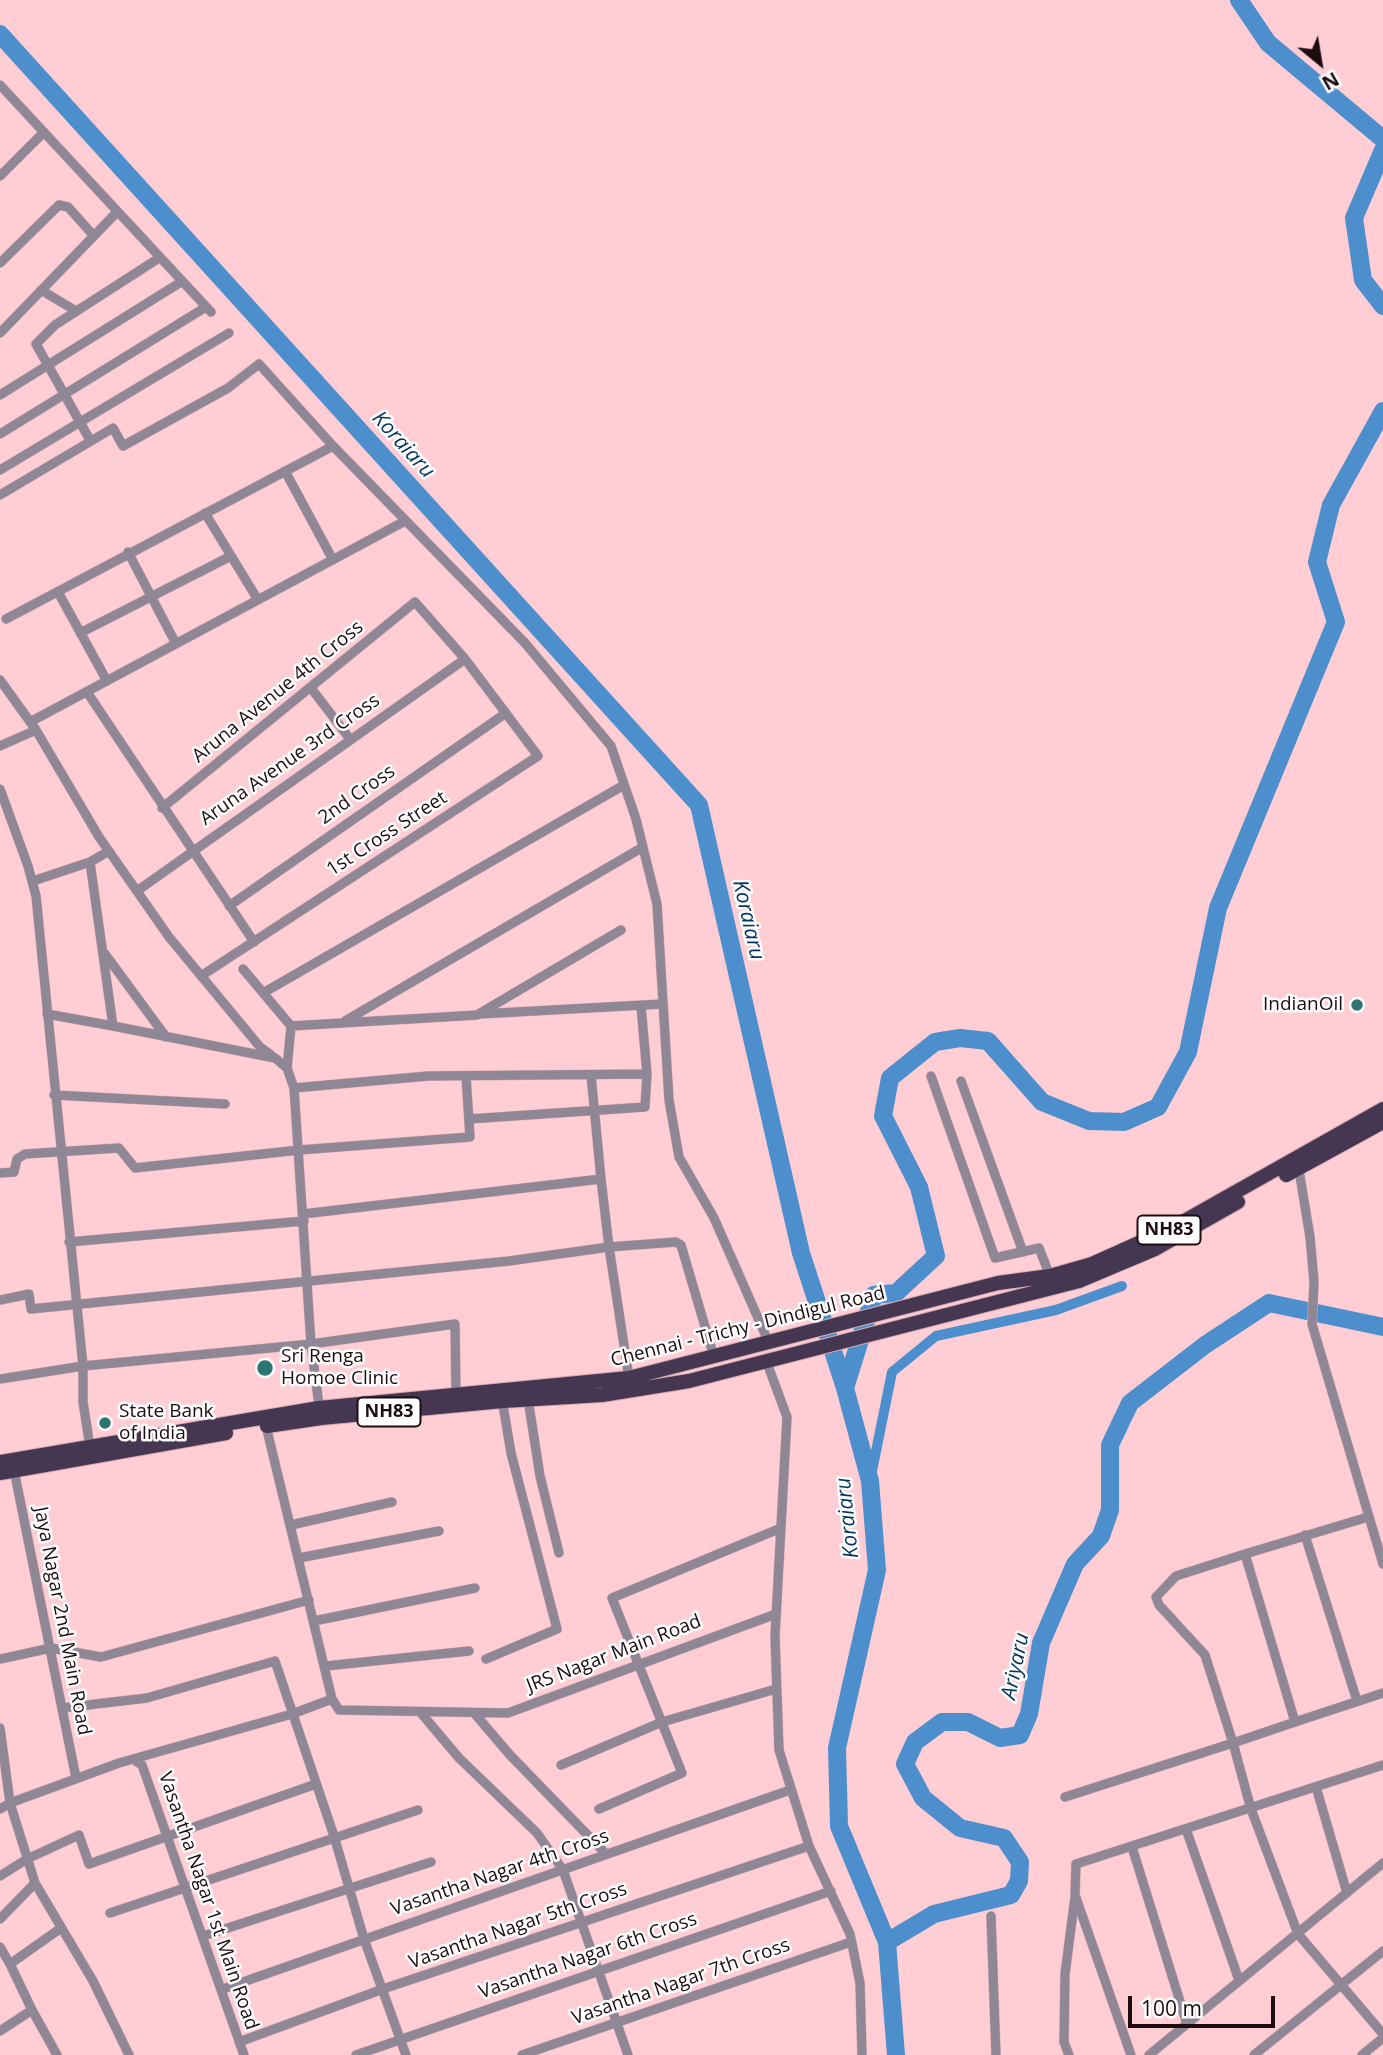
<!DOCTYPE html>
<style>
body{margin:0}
#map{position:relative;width:1383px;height:2055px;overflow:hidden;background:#ffcdd4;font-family:"Open Sans",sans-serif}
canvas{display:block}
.north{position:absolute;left:1285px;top:28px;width:70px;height:70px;-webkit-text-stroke:5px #fdfdfd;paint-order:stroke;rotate:150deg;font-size:19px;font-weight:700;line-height:28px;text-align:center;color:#1d0d10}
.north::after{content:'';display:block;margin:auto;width:24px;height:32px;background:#1d0d10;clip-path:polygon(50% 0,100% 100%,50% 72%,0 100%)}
.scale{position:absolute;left:1128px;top:1996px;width:147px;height:32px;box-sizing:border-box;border:4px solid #1d0d10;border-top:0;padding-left:9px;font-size:21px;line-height:24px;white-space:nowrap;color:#1d0d10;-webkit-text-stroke:5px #fdfdfd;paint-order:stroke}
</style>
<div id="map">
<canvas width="1383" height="2055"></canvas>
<div class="north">N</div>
<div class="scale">100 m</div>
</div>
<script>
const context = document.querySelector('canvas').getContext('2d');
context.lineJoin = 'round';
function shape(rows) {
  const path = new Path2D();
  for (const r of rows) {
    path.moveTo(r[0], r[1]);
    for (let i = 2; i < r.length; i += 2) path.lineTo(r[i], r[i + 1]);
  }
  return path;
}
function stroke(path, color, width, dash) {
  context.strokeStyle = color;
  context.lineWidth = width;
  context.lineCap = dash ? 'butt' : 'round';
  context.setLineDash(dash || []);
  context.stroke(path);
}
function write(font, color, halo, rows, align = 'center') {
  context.font = font + ' "Open Sans",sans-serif';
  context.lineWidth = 5;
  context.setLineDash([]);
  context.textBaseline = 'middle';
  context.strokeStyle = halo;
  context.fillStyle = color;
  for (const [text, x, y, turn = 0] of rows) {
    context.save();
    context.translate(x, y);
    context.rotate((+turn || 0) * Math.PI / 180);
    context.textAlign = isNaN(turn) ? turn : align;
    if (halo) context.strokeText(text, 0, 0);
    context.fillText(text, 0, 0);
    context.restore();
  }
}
stroke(shape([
 [870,1481,892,1372,936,1336,1056,1310,1122,1286]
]), '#4d8fcd', 10);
stroke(shape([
 [1239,0,1268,43,1383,139],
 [0,34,699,805,801,1253,845,1388,870,1481,877,1570,837,1748,839,1826,887,1942,896,2055],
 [1383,150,1354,218,1363,280,1383,306],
 [845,1388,874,1295,896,1293,936,1256,919,1187,883,1116,890,1078,935,1042,960,1038,988,1041,1042,1102,1089,1121,1124,1122,1158,1107,1188,1052,1218,908,1336,622,1317,562,1331,505,1383,411],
 [887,1942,934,1914,1011,1895,1019,1881,1020,1862,1004,1838,960,1828,923,1798,905,1764,915,1742,942,1722,968,1722,1000,1738,1020,1735,1029,1714,1041,1643,1075,1564,1101,1536,1110,1510,1110,1445,1130,1403,1205,1345,1269,1303,1383,1327]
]), '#4d8fcd', 18);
const minor = shape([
 [0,85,211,312],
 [0,176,44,132],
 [0,263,59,205,68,207,94,236],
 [41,290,76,311],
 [0,333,117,212],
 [0,395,181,282],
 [0,434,206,307],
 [90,440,36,344,55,325,159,258],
 [0,470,229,333],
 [285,471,333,560],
 [0,495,113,428,123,446,228,388,259,364,333,446,525,643,611,746,636,819,657,904,669,1100,679,1157,714,1218,769,1343],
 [205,513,258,600],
 [128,552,175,642],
 [58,592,107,681],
 [6,619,333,446],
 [80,633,231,556],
 [0,680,36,730,99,837,169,937,260,1047,271,1055],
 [311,688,350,739],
 [87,692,254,942],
 [30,722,405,521],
 [0,746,36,730],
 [0,789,28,866,36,896,83,1366,83,1402,90,1447],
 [162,808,415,602,465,659,538,756,201,976],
 [109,851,90,862,113,1026,275,1058,287,1068,294,1088,311,1344,320,1413],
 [33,881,90,862],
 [137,891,465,659],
 [229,906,506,713],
 [105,954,166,1037],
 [243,969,291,1026,287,1068],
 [263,993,624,785],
 [47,1014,113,1026],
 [479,1014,662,1004],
 [345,1021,643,847],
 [291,1026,477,1015,621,930],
 [591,1075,601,1179],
 [931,1076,995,1258,1039,1248,1050,1276],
 [961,1081,1023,1252],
 [294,1088,428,1076,647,1074],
 [54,1095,225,1104],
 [469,1119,645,1107,647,1074,641,1006],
 [1298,1164,1310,1237,1314,1282,1312,1324,1383,1564],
 [0,1173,14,1172,17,1159,25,1154,119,1148,135,1168,299,1150,470,1137,466,1076],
 [69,1242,304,1221],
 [0,1300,29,1294,31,1309,509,1261,609,1247,601,1179,303,1214],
 [767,1363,787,1417,775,1636,779,1750,809,1846,850,1934,860,1983,862,2055],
 [629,1378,609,1247,676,1242,681,1245,714,1357],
 [0,1379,83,1366,311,1344,455,1324,456,1394],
 [528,1399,540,1476,559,1553],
 [266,1426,332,1699,339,1710,508,1713,776,1614],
 [14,1470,76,1778],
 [1368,1517,1245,1554,1295,1722,1383,1693],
 [291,1525,392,1502],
 [1305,1535,1357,1701],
 [299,1558,439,1531],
 [314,1621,475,1588],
 [0,1659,51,1648,101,1657,309,1600],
 [486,1659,557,1629,511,1453,502,1399],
 [326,1666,469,1651],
 [62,1708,147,1698,275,1661,334,1836,364,1939,406,2055],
 [421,1713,459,1758,537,1833,563,1870,628,2055],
 [475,1714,510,1755,606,1854],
 [1295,1722,1233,1743,1251,1809,1298,1934,1383,2034],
 [0,1728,10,1803,0,1809],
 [136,1761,142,1765,244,2055],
 [561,1765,662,1722,776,1689],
 [1316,1787,1347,1893],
 [1065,1797,1233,1743,1205,1655,1159,1605,1156,1597,1176,1576,1245,1554],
 [599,1809,682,1773,612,1598,781,1528],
 [1186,1829,1239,1980],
 [1132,1847,1187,2024],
 [0,1876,27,1859,79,1835,89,1864,316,1784],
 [110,1913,418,1810],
 [991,1916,996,2055],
 [0,1919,35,1883],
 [203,1936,431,1862],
 [0,1947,10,1964],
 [223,1989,790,1790],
 [32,2010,10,1964,61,1928],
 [0,2031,32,2010,57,2055],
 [239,2042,383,1989,809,1846],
 [129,2055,93,1981,35,1883,10,1803,119,1763,292,1714,332,1699],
 [356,2055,831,1891],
 [522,2055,851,1942],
 [1069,2055,1064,2042,1065,1974,1075,1897],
 [1131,2055,1075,1895,1076,1864,1383,1765],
 [1149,2055,1383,1863],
 [1254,2055,1383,1951],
 [1362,2055,1383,2038]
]);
const trunk = shape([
 [1286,1175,1383,1122],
 [267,1426,321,1418,503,1401,602,1395,689,1381,1079,1281,1155,1249,1238,1202],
 [0,1462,319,1408,629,1378,998,1283,1050,1276,1092,1264,1170,1229,1383,1109],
 [0,1473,226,1433]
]);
stroke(minor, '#d6aab1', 10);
stroke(trunk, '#d6aab1', 16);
stroke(minor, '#8f8796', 9);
stroke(trunk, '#453652', 14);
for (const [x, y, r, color] of [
 [1357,1005,7,"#2c7570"],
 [265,1368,9,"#2c7570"],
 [105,1423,7,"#2c7570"]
]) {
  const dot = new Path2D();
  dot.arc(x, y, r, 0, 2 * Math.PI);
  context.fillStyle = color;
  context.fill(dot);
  stroke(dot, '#fdfdfd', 2.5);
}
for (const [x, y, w] of [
 [1169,1230,63],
 [389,1412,63]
]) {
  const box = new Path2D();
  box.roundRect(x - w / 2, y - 14.5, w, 29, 5);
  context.fillStyle = '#fdfdfd';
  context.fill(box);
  stroke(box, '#1d0d10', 2);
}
write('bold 18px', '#1d0d10', null, [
 ["NH83",1169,1230],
 ["NH83",389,1412]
]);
write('19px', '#1d0d10', '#fdfdfd', [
 ["Aruna Avenue 4th Cross",278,692,-39],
 ["Aruna Avenue 3rd Cross",290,760,-35],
 ["2nd Cross",357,795,-35],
 ["1st Cross Street",387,834,-33],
 ["Chennai - Trichy - Dindigul Road",748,1327,-14],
 ["Jaya Nagar 2nd Main Road",62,1621,79],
 ["JRS Nagar Main Road",614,1654,-21],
 ["Vasantha Nagar 4th Cross",500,1873,-19],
 ["Vasantha Nagar 1st Main Road",208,1901,71],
 ["Vasantha Nagar 5th Cross",518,1926,-19],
 ["Vasantha Nagar 6th Cross",588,1956,-19],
 ["Vasantha Nagar 7th Cross",681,1982,-19]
]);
write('19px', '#1d0d10', '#fdfdfd', [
 ["IndianOil",1343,1005,"right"],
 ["Sri Renga",281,1357],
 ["Homoe Clinic",281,1379],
 ["State Bank",119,1412],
 ["of India",119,1434]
], 'left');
write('italic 21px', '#02355e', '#fdfdfd', [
 ["Koraiaru",403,445,48],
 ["Koraiaru",748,920,77],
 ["Koraiaru",848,1518,-96],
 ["Ariyaru",1016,1666,-78]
]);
</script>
